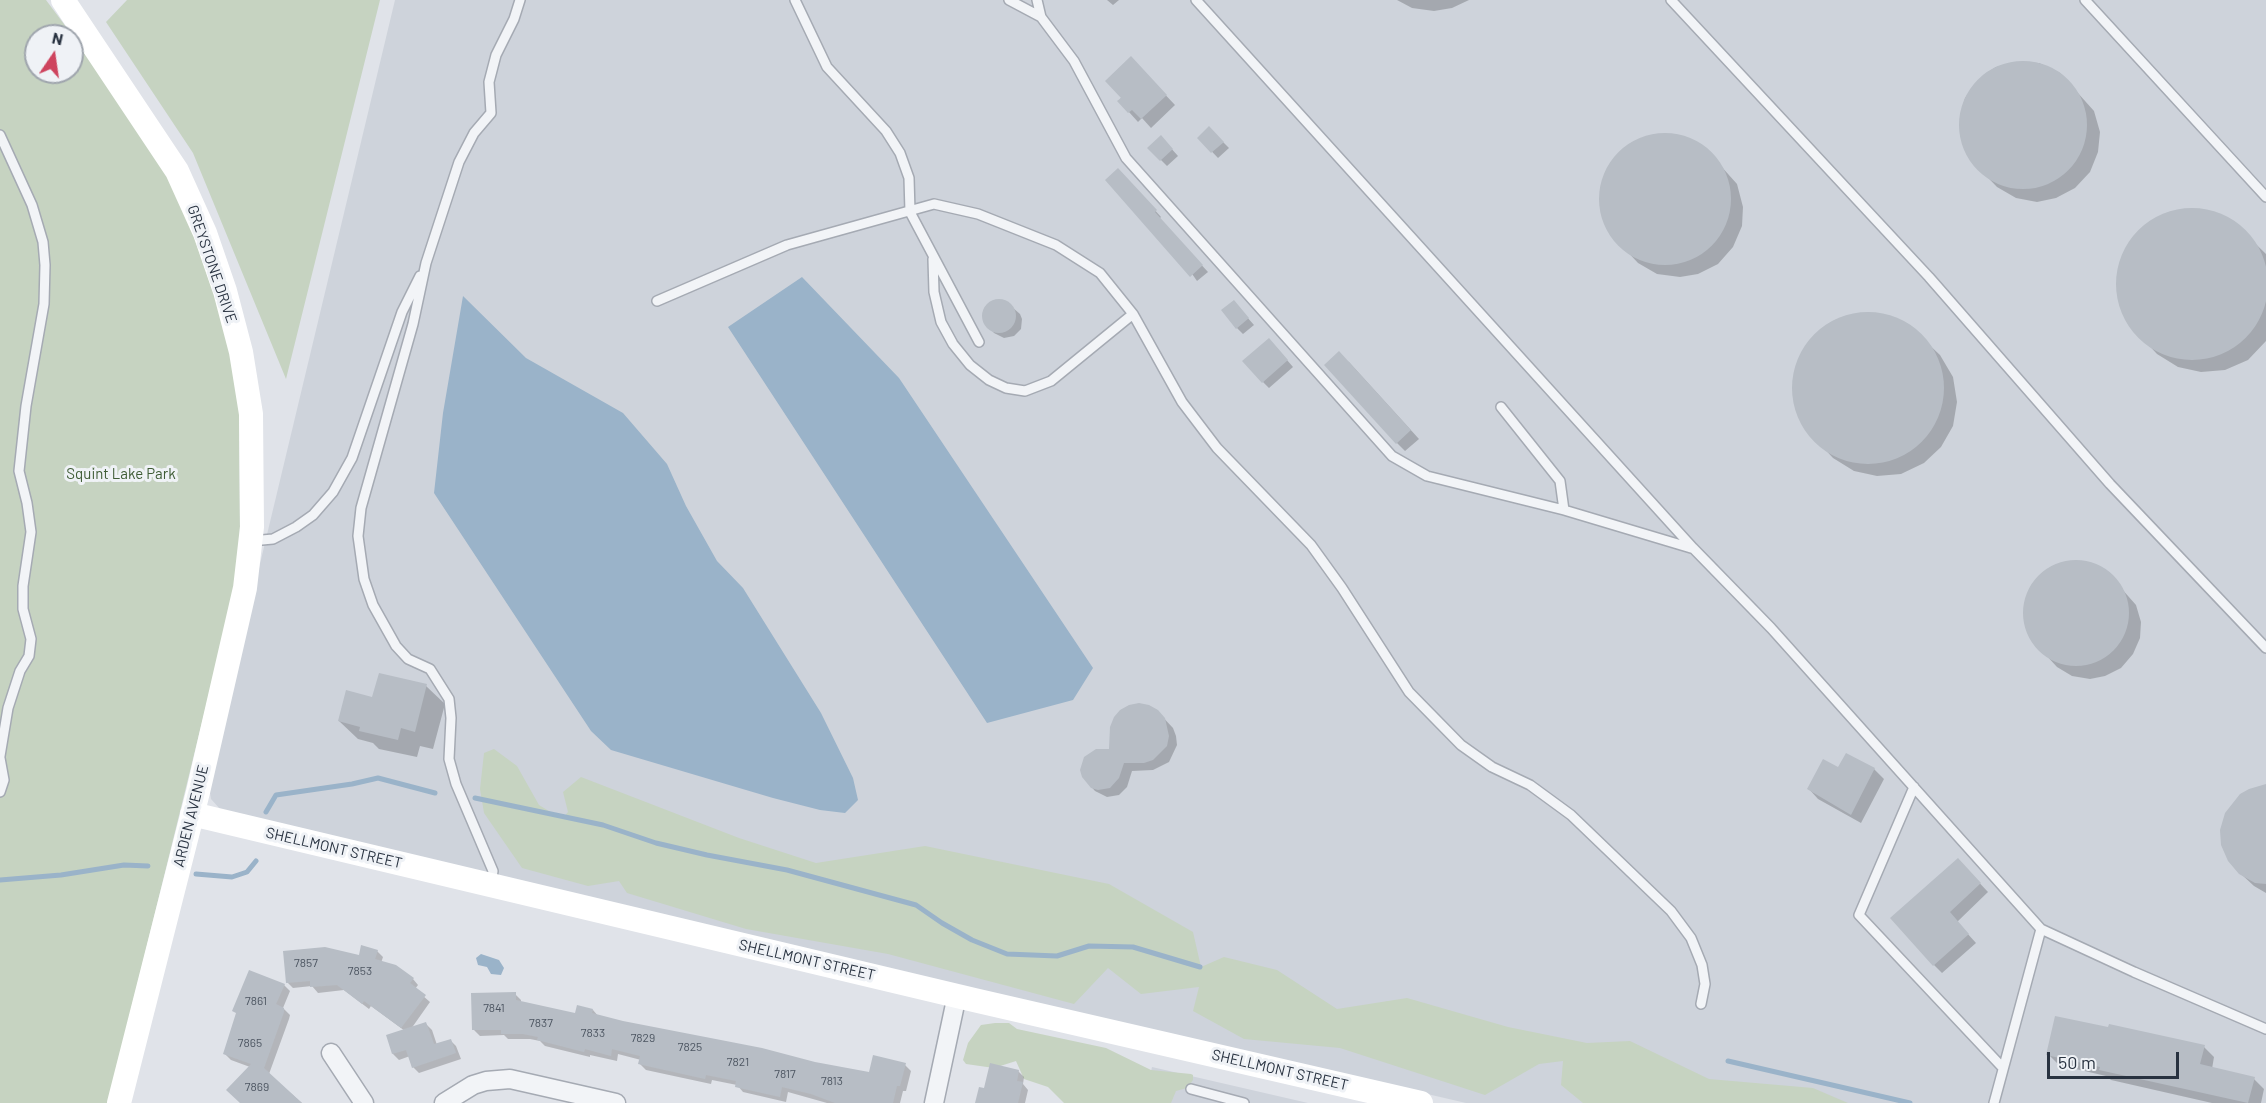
<!DOCTYPE html>
<style>
body{margin:0}
#map{position:relative;width:2266px;height:1103px;overflow:hidden;background:#e0e3e9;font-family:Barlow,sans-serif}
canvas{display:block}
.north{position:absolute;left:24px;top:24px;width:60px;height:60px;box-sizing:border-box;background:#eff2f6;border:2px solid #9fa5ad;border-radius:50%;rotate:13deg;font-size:16px;font-weight:700;line-height:24px;text-align:center;color:#283240}
.north::after{content:'';display:block;margin:auto;width:21px;height:27px;background:#ce445e;clip-path:polygon(50% 0,100% 100%,50% 72%,0 100%)}
.scale{position:absolute;left:2047px;top:1052px;width:132px;height:27px;box-sizing:border-box;border:3px solid #283240;border-top:0;padding-left:8px;font-size:18px;line-height:21px;white-space:nowrap;color:#283240;-webkit-text-stroke:4px #eff2f6;paint-order:stroke}
</style>
<div id="map">
<canvas width="2266" height="1103"></canvas>
<div class="north">N</div>
<div class="scale">50 m</div>
</div>
<script>
const context = document.querySelector('canvas').getContext('2d');
context.lineJoin = 'round';
function fillPath(path, color) {
  context.fillStyle = color;
  context.fill(path, 'evenodd');
}
function shape(rows) {
  const path = new Path2D();
  for (const r of rows) {
    if (r.length === 3) {
      path.moveTo(r[0] + r[2], r[1]);
      path.arc(r[0], r[1], r[2], 0, 2 * Math.PI);
      continue;
    }
    path.moveTo(r[0], r[1]);
    for (let i = 2; i < r.length; i += 2) path.lineTo(r[i], r[i + 1]);
  }
  return path;
}
function stroke(path, color, width, dash) {
  context.strokeStyle = color;
  context.lineWidth = width;
  context.lineCap = dash ? 'butt' : 'round';
  context.setLineDash(dash || []);
  context.stroke(path);
}
function write(font, color, halo, rows, align = 'center') {
  context.font = font + ' Barlow,sans-serif';
  context.lineWidth = 6;
  context.setLineDash([]);
  context.textBaseline = 'middle';
  context.strokeStyle = halo;
  context.fillStyle = color;
  for (const [text, x, y, turn = 0] of rows) {
    context.save();
    context.translate(x, y);
    context.rotate((+turn || 0) * Math.PI / 180);
    context.textAlign = isNaN(turn) ? turn : align;
    if (halo) context.strokeText(text, 0, 0);
    context.fillText(text, 0, 0);
    context.restore();
  }
}
fillPath(shape([
 [395,0,2266,0,2266,1103,1466,1103,976,989,220,809,211,799,208,781],
 [1152,1067,1308,1103,1144,1103]
]), '#ced3db');
fillPath(shape([
 [0,0,46,0,137,122,171,182,199,243,224,322,239,401,240,541,232,601,108,1103,0,1103],
 [36,36,72,36,72,72,36,72],
 [127,0,380,0,286,379,193,153,106,22],
 [494,749,517,766,539,805,562,819,568,812,563,792,581,777,739,838,816,863,925,846,1109,884,1193,932,1201,967,1224,957,1277,970,1337,1009,1407,998,1508,1027,1587,1043,1630,1041,1709,1079,1813,1088,1848,1103,1583,1103,1561,1085,1563,1061,1539,1064,1485,1095,1340,1048,1244,1039,1193,1011,1199,987,1141,994,1108,968,1074,1004,888,954,746,929,627,893,619,881,588,886,522,868,484,813,480,789,484,753],
 [995,1023,1009,1023,1017,1029,1106,1048,1151,1070,1191,1074,1193,1075,1193,1080,1187,1088,1176,1091,1171,1103,1064,1103,1048,1087,1024,1079,1016,1061,994,1068,966,1064,963,1060,968,1043,981,1025]
]), '#c6d3c1');
fillPath(shape([
 [802,277,899,378,1093,668,1073,700,987,723,728,327],
 [463,296,526,358,623,413,667,464,686,506,717,561,743,588,821,713,853,778,858,800,845,813,820,810,773,798,611,750,591,731,434,493,443,413],
 [481,954,499,960,504,968,501,975,491,974,487,967,478,965,476,958]
]), '#9ab3c9');
fillPath(shape([
 [1107,0,1119,0,1113,5],
 [1397,0,1469,0,1452,8,1434,11,1412,8],
 [2017,62,2039,63,2060,73,2094,111,2100,132,2098,152,2090,172,2075,188,2056,198,2037,202,2016,198,1997,187,1969,158,1961,138,1960,119,1965,98,1984,75,1996,67],
 [1140,68,1175,105,1151,128,1142,118,1138,122,1119,101],
 [1209,128,1229,148,1218,158,1199,138],
 [1659,135,1682,137,1703,146,1737,184,1743,207,1742,226,1733,247,1718,264,1698,274,1680,277,1657,274,1638,263,1610,233,1602,212,1600,193,1606,171,1625,148,1637,141],
 [1161,137,1178,156,1167,166,1149,148],
 [1124,176,1161,217,1159,219,1208,272,1197,281],
 [2183,209,2209,211,2232,221,2266,254,2266,341,2248,360,2225,370,2201,372,2178,367,2157,354,2128,323,2119,300,2117,276,2124,252,2139,231,2159,217],
 [995,300,1005,301,1020,314,1022,319,1021,329,1014,336,1004,338,994,333,985,322,984,312,990,303],
 [1239,308,1254,325,1243,334,1237,328],
 [1860,313,1885,315,1908,325,1940,355,1953,377,1957,402,1953,426,1941,447,1924,463,1901,474,1877,476,1854,471,1833,458,1804,427,1795,404,1793,380,1800,356,1815,335,1835,320],
 [1275,346,1293,367,1269,388,1263,382],
 [1348,361,1419,439,1405,451,1397,443],
 [2071,562,2089,563,2106,571,2136,605,2141,622,2140,638,2133,654,2121,668,2105,676,2090,679,2072,676,2057,667,2032,640,2025,624,2024,609,2029,591,2044,572,2053,566],
 [426,686,445,704,433,749,420,746,417,757,379,749,373,743,358,739,339,721,373,699],
 [1157,711,1173,728,1176,736,1177,745,1169,762,1153,770,1132,771,1127,787,1119,795,1107,797,1095,791,1087,782,1110,750],
 [1847,755,1874,769,1884,779,1861,823,1818,799,1809,789,1839,769],
 [2266,786,2266,893,2254,886,2240,873],
 [1958,860,1988,892,1957,922,1976,943,1942,973,1934,965],
 [377,951,383,957,381,963,413,979,418,985,415,989,430,1002,411,1029,426,1024,432,1030,437,1045,450,1040,456,1046,461,1059,419,1073,413,1067,410,1056,399,1060,393,1054,388,1036,405,1031,371,1006,369,1009,344,990,318,993,312,986,293,988,287,982],
 [284,985,290,991,283,1008,290,1015,289,1019,269,1074,302,1103,242,1103,250,1067,231,1060,225,1054],
 [515,994,521,1000,521,1003,577,1015,593,1010,599,1017,815,1063,870,1074,905,1065,911,1071,906,1091,903,1091,900,1103,827,1103,788,1092,786,1102,743,1092,737,1085,712,1080,711,1084,646,1070,640,1064,641,1060,618,1054,617,1061,590,1055,590,1057,545,1046,540,1041,530,1039,508,1039,504,1035,480,1036,474,1030],
 [2204,1047,2214,1057,2212,1069,2254,1079,2264,1089,2261,1103,2212,1103,2111,1080,2106,1076,2059,1065,2048,1054],
 [1018,1071,1024,1077,1023,1084,1028,1090,1025,1103,977,1103,986,1090]
]), '#0003');
stroke(shape([
 [475,798,603,825,656,843,707,855,787,870,916,905,942,923,972,940,1007,954,1057,956,1089,946,1133,947,1200,967],
 [266,812,276,795,352,784,378,778,435,793],
 [196,874,232,877,247,872,256,861],
 [0,880,61,875,124,865,148,866],
 [1728,1061,1910,1103]
]), '#9ab3c9', 5);
fillPath(shape([
 [1131,56,1167,95,1141,119,1132,110,1128,113,1117,101,1121,98,1105,81],
 [2023,125,64],
 [1209,126,1224,142,1211,153,1197,138],
 [1665,199,66],
 [1161,135,1173,149,1160,161,1147,148],
 [1118,168,1157,210,1155,212,1203,265,1190,277,1105,180],
 [2192,284,76],
 [999,316,17],
 [1234,300,1249,318,1236,329,1221,310],
 [1868,388,76],
 [1269,338,1288,360,1262,383,1242,361],
 [1339,351,1411,430,1396,444,1324,365],
 [2076,613,53],
 [379,673,427,684,415,732,401,728,398,740,359,731,360,727,338,721,346,690,372,697],
 [1139,703,1149,705,1158,710,1165,718,1169,736,1167,746,1153,760,1144,763,1124,763,1119,778,1110,788,1098,790,1091,788,1082,777,1080,770,1084,757,1096,749,1109,749,1110,727,1114,717,1120,710,1129,705],
 [1846,753,1875,768,1851,815,1807,789,1823,759,1838,767],
 [2266,784,2266,884,2255,883,2239,874,2228,861,2221,845,2220,830,2225,813,2240,794,2249,789],
 [1958,858,1981,883,1950,912,1969,934,1933,966,1890,918],
 [361,945,378,950,375,959,396,965,414,978,410,983,426,995,401,1028,364,1001,362,1004,337,985,310,987,310,981,286,983,283,951,325,947,359,955],
 [249,970,285,984,276,1004,284,1008,284,1012,264,1068,302,1103,240,1103,226,1090,251,1064,223,1054,236,1013,232,1011],
 [516,992,516,1000,575,1013,577,1005,593,1009,592,1013,623,1021,762,1048,815,1062,869,1072,873,1055,906,1063,900,1086,897,1086,893,1103,835,1103,811,1094,782,1087,780,1097,735,1087,736,1081,706,1075,705,1079,638,1064,640,1056,612,1049,611,1056,585,1049,584,1052,537,1040,538,1037,523,1034,501,1034,501,1030,472,1030,471,993],
 [2055,1016,2108,1027,2109,1024,2205,1045,2200,1064,2255,1077,2248,1103,2099,1070,2100,1067,2046,1055],
 [426,1022,434,1044,451,1039,456,1053,412,1068,406,1050,392,1054,386,1035],
 [990,1063,1019,1070,1017,1081,1023,1082,1018,1103,975,1103,979,1087,984,1088]
]), '#b7bdc5');
const lane = shape([
 [795,0,827,67,886,131,900,153,909,178,910,212,979,342],
 [1009,0,1041,17,1074,61,1126,158,1392,456,1427,476,1564,510,1691,548],
 [1037,0,1041,17],
 [1196,0,1693,548,1771,628,2041,929],
 [1671,0,1929,277,2110,484,2266,648],
 [2085,0,2266,197],
 [0,135,32,205,43,242,45,265,44,304,26,406,19,471,27,503,31,532,23,586,23,609,31,639,29,656,20,671,8,708,0,756],
 [933,259,934,292,941,322,953,344,970,365,989,380,1006,388,1025,391,1051,381,1133,314],
 [657,301,787,245,934,204,978,214,1056,245,1100,273,1133,314,1182,402,1217,448,1311,545,1342,588,1409,692,1461,745,1492,767,1530,785,1571,815,1671,911,1691,938,1702,965,1705,984,1701,1004],
 [1501,407,1560,481,1564,510],
 [251,541,273,539,296,527,313,515,333,492,352,458,402,312,420,276],
 [0,758,4,780,0,792],
 [1914,787,1859,915,2003,1068],
 [491,884,493,871,456,784,449,759,451,718,449,699,430,669,408,659,396,646,373,605,364,579,358,536,361,508,413,324,426,263,459,162,474,133,491,113,489,82,496,55,514,19,520,0],
 [1191,1089,1244,1103],
 [1994,1103,2041,929,2134,972,2266,1029]
]);
const street = shape([
 [331,1053,364,1103],
 [444,1103,473,1085,486,1081,510,1079,616,1103],
 [934,1103,957,995]
]);
stroke(lane, '#a5aab3', 12);
stroke(street, '#a5aab3', 21);
stroke(lane, '#f2f4f7', 9);
stroke(street, '#f2f4f7', 18);
stroke(shape([
 [63,0,177,171,205,233,225,291,241,352,251,414,252,527,245,588,198,792,119,1103],
 [192,814,974,1000,1421,1103]
]), '#fff', 24);
write('12px', '#4c5561', null, [
 ["7857",306,963],
 ["7853",360,971],
 ["7861",256,1001],
 ["7841",494,1008],
 ["7837",541,1023],
 ["7833",593,1033],
 ["7829",643,1038],
 ["7865",250,1043],
 ["7825",690,1047],
 ["7821",738,1062],
 ["7817",785,1074],
 ["7813",832,1081],
 ["7869",257,1087]
]);
write('15px', '#283240', '#eff2f6', [
 ["GREYSTONE DRIVE",212,264,71],
 ["ARDEN AVENUE",191,816,-76],
 ["SHELLMONT STREET",334,848,13],
 ["SHELLMONT STREET",807,960,13],
 ["SHELLMONT STREET",1280,1070,13]
]);
write('15px', '#3e5c35', '#eff2f6', [
 ["Squint Lake Park",121,474]
]);
</script>
